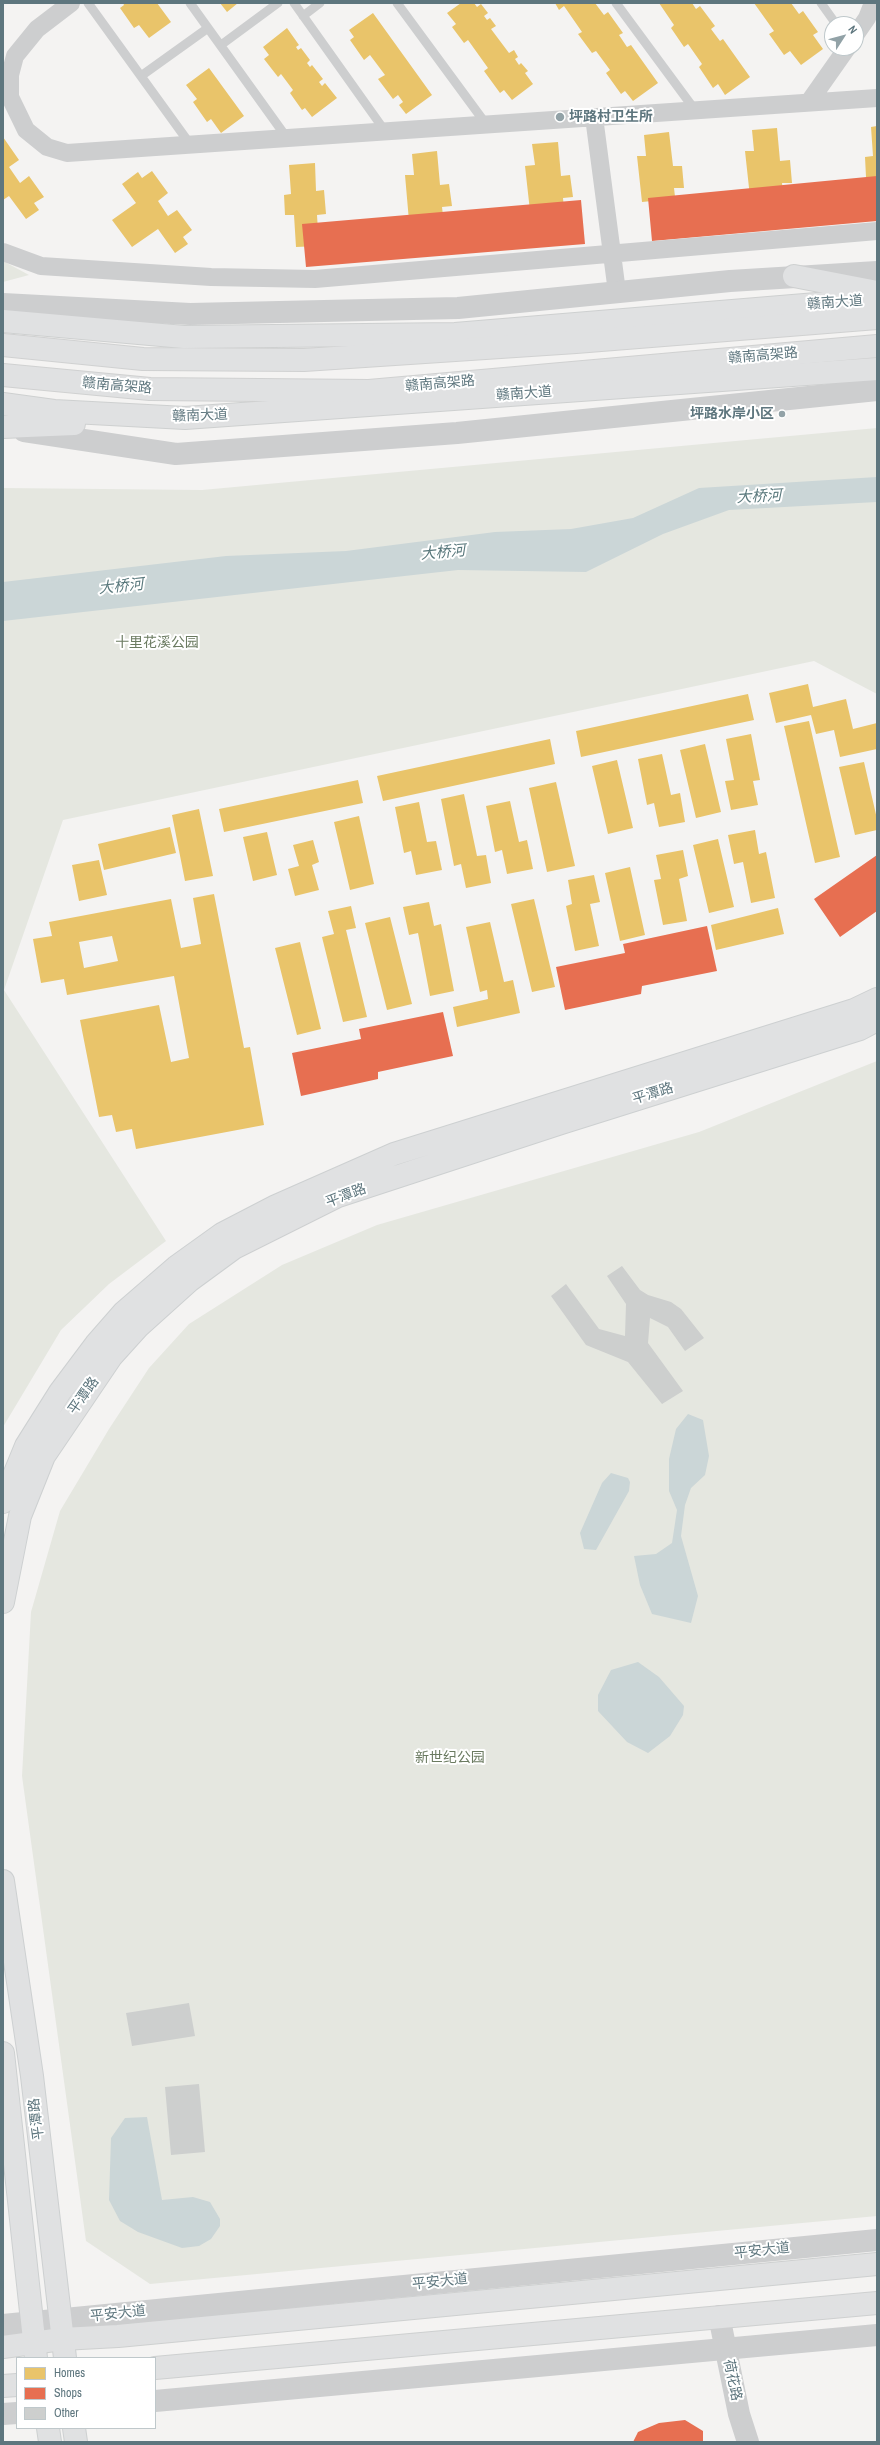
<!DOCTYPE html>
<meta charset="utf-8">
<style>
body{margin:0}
#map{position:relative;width:880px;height:2445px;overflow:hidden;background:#f4f3f2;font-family:"Archivo Narrow",sans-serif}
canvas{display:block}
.frame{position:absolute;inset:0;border:4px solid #5e767e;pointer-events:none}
.legend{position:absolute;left:16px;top:2357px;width:140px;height:72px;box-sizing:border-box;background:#fff;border:1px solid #bfc8cb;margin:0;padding:5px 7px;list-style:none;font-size:12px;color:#5e767e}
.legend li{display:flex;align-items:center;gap:8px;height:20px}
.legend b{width:20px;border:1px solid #bfc8cb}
.north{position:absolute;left:824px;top:16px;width:40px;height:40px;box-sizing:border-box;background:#fff;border:1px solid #bfc8cb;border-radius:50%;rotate:54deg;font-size:11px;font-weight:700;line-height:16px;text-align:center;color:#5e767e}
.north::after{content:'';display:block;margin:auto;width:14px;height:18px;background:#92a2a7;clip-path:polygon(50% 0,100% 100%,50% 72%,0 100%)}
</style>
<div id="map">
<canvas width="880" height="2445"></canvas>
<div class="frame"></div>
<ul class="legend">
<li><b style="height:11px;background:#e9c46a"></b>Homes</li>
<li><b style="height:11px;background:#e76f51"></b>Shops</li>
<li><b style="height:11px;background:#cdcfce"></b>Other</li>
</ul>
<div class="north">N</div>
</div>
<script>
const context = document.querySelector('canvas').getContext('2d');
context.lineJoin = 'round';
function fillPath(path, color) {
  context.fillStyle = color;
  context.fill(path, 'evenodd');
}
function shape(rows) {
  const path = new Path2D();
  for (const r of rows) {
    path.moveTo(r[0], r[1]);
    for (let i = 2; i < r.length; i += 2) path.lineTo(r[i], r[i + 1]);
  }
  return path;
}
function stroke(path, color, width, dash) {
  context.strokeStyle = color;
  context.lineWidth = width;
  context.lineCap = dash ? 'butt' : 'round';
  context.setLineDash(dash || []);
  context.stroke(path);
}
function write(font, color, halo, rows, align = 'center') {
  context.font = font + ' "Archivo Narrow","Noto Sans SC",sans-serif';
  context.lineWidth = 4;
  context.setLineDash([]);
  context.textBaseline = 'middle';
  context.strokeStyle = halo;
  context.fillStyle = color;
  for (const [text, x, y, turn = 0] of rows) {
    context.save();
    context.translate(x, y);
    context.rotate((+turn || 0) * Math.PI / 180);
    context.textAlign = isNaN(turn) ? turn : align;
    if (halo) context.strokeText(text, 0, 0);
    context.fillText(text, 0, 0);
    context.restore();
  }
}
fillPath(shape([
 [3,261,29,275,3,282],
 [877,428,877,694,814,661,63,820,4,990,166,1241,109,1284,61,1330,3,1427,3,488,202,490],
 [877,1061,877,2216,150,2284,86,2241,22,1776,31,1612,60,1511,109,1429,149,1368,189,1324,282,1265,377,1225,699,1132]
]), '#e5e7e0');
fillPath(shape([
 [877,477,877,502,729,510,663,534,586,572,458,570,3,621,3,582,226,556,346,551,495,532,571,529,633,518,699,488],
 [688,1414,703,1420,709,1456,705,1475,691,1488,685,1505,681,1536,698,1596,691,1623,652,1614,640,1585,634,1556,656,1554,672,1543,677,1510,669,1491,669,1459,676,1429],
 [611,1473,628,1478,630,1482,629,1491,596,1550,584,1549,580,1533,602,1483],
 [638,1662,659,1677,684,1706,683,1715,670,1736,648,1753,627,1742,598,1711,598,1695,611,1670],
 [147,2117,162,2200,193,2197,210,2202,220,2219,220,2226,211,2239,199,2246,182,2248,138,2232,120,2221,109,2200,111,2138,125,2118]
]), '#cbd6d7');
fillPath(shape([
 [123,3,157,3,171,22,149,38,139,25,134,28,120,8,124,5],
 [220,3,238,3,227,12],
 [461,3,474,3,477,7,481,4,488,13,484,16,487,20,490,18,496,26,491,29,509,53,514,50,518,57,515,59,519,65,521,63,528,71,525,73,533,84,512,100,504,90,500,93,484,71,488,68,468,40,464,43,452,27,456,24,447,13],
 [555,3,595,3,604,15,608,12,623,33,619,35,627,47,631,45,658,83,633,101,625,91,621,94,606,73,610,70,596,51,592,53,578,34,582,32,564,6,559,10],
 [659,3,692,3,696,9,700,6,715,26,711,29,720,41,723,39,750,77,725,95,718,84,713,88,699,67,702,64,688,44,684,47,671,28,674,25],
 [754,3,791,3,799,14,803,11,818,32,813,35,823,49,801,65,790,51,784,55,769,34,774,31],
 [373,13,432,95,406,114,399,105,403,102,398,95,393,99,378,79,385,75,370,55,364,60,350,40,354,37,349,30],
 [287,28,299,45,296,47,298,50,301,48,310,60,307,63,310,67,312,65,323,79,319,82,322,86,325,83,337,98,312,117,305,108,302,110,290,93,293,90,281,74,278,77,264,59,269,55,263,47],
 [209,68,244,116,221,133,211,119,207,122,193,102,197,99,186,85],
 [877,126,877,177,866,177,865,157,873,156,871,127],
 [777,128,780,161,790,160,792,183,782,183,786,218,762,220,759,196,750,197,745,151,754,151,752,130],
 [669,132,673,166,682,166,684,188,674,188,678,223,654,225,652,201,642,202,637,156,646,156,644,135],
 [3,137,19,160,9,167,20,183,29,176,44,197,34,203,39,210,26,219,9,196,3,200],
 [558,142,561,176,570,175,573,197,563,198,566,232,543,234,540,210,530,211,525,166,535,165,532,144],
 [437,151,440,185,449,184,452,206,442,207,446,241,422,244,419,220,409,221,405,175,414,175,412,154],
 [315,163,316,191,324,190,326,214,317,215,319,246,296,247,294,215,285,215,284,195,291,194,289,165],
 [152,171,168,193,158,201,168,216,177,210,192,230,183,237,188,244,175,253,158,229,132,247,112,220,136,203,122,184,138,172,142,178],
 [808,684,813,707,846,699,853,729,877,723,877,749,840,757,834,730,816,734,811,715,776,723,769,693],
 [748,694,754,720,581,757,576,731],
 [809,721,840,857,815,863,784,726],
 [751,734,760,780,753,781,758,805,731,810,725,781,734,780,726,739],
 [550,739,555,764,383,801,377,776],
 [705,744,721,812,696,818,680,750],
 [662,754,671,795,680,793,685,822,659,827,654,803,647,805,638,759],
 [617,760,633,828,608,834,592,766],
 [864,762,877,819,877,830,855,835,839,767],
 [358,780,363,803,224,832,219,809],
 [556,782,575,866,547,872,529,788],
 [464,794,477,856,486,855,491,883,466,888,461,864,454,866,441,799],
 [510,801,519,842,527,840,533,869,507,874,502,850,495,852,486,806],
 [419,802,427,842,436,841,442,870,416,875,411,851,404,853,395,807],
 [199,809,213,876,185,881,172,815],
 [359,816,374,884,350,890,334,822],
 [170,827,176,853,104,870,98,844],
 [755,830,759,854,766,852,775,898,751,903,743,862,734,864,728,835],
 [267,832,277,875,253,881,243,837],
 [718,839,734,907,709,913,693,845],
 [313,840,319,862,312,865,319,890,295,896,288,869,299,866,293,845],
 [683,850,688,876,679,879,687,921,663,925,654,880,661,879,656,855],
 [99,860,107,895,79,901,72,865],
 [630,867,645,935,620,941,605,873],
 [594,875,600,902,590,904,599,946,575,951,566,906,572,904,568,880],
 [214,894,244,1048,250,1047,264,1125,136,1149,132,1129,116,1132,112,1115,99,1117,80,1020,159,1005,171,1062,189,1058,174,976,67,995,64,979,41,983,33,939,52,936,49,922,171,899,181,948,201,944,193,898],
 [112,936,118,961,84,968,79,942],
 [534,899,555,987,532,992,511,904],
 [429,902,434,926,441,924,454,991,430,996,418,933,409,935,403,907],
 [351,906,356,928,346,930,367,1017,343,1022,322,937,334,934,328,911],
 [778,908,784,934,716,950,711,925],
 [390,917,412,1004,387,1010,365,923],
 [490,922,504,982,513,980,520,1013,457,1027,453,1007,488,999,487,990,480,992,466,927],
 [300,942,321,1029,297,1035,275,948]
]), '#e9c46a');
fillPath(shape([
 [877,176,877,221,652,241,648,198],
 [581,200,585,244,306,267,302,224],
 [877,855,877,911,840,937,814,899],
 [707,926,717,971,642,986,641,994,565,1010,556,967,625,953,623,944],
 [443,1012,453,1056,378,1072,378,1079,301,1096,292,1053,361,1039,359,1029],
 [685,2420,703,2431,703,2442,633,2442,638,2432,659,2423]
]), '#e76f51');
fillPath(shape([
 [622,1266,640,1290,648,1295,671,1302,681,1309,704,1338,685,1351,668,1327,650,1318,648,1343,683,1391,662,1404,628,1362,586,1345,551,1296,566,1284,599,1329,625,1336,626,1304,607,1276],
 [189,2003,195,2036,132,2046,126,2013],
 [199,2084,205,2152,171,2155,165,2087]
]), '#cdcfce');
const secondary = shape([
 [3,1502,26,1446,60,1392,96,1344,124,1312,176,1267,222,1234,276,1206,394,1154,854,1010,877,999],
 [3,1602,20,1516,44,1456,111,1357,139,1326,189,1281,234,1248,338,1196,561,1123,860,1029,877,1020],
 [3,1881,32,2076,65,2358],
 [3,2053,36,2358],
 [48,2428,50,2442],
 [74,2428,76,2442]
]);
const primary = shape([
 [794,276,877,292],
 [3,321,184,337,455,334,877,299],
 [3,404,54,411,185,418,877,369],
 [3,427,74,424],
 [3,2347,62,2339,118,2336,877,2264],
 [155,2368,877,2303],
 [3,2386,17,2385]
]);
const trunk = shape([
 [3,345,143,359,304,360,576,342,877,318],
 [3,375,150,389,369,391,877,346]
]);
stroke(secondary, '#cdd0d1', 24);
stroke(primary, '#ced0d0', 24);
stroke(trunk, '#d0d1d1', 24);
stroke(shape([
 [88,3,190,144],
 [190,3,287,138],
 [294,3,385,131],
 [397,3,486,124],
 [616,3,695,110],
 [821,3,836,24],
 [303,16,320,3],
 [221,45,278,3],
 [141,76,208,28]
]), '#cdcecf', 9);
stroke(shape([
 [71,3,37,29,15,56,10,75,10,97,26,130,47,147,67,153,877,98],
 [856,34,867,18,873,3],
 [809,102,847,48],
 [594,117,617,292],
 [3,252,41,266,211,277,315,279,877,231]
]), '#cdcecf', 18);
stroke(shape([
 [3,304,190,314,458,308,730,281,877,272],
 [24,431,176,454,457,433,877,390],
 [719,2316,739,2414,748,2442],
 [3,2325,877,2240],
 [155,2401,877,2335],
 [3,2414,17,2413]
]), '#cdcecf', 22);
stroke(secondary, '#e0e1e2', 22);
stroke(primary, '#e0e1e2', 22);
stroke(trunk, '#e0e1e2', 22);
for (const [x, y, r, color] of [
 [560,117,5,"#92a2a7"],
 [782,414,4,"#92a2a7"]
]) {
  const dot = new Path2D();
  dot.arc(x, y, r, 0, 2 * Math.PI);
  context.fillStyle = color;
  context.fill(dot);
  stroke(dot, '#fff', 1.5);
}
write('bold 14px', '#5e767e', '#fff', [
 ["坪路村卫生所",569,117],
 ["坪路水岸小区",774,414,"right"]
], 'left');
write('14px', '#5e767e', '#fff', [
 ["赣南大道",835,303,-4],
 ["赣南高架路",763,356,-5],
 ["赣南高架路",440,384,-5],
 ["赣南高架路",117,386,5],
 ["赣南大道",524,394,-4],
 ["赣南大道",200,416,-2],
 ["平潭路",653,1094,-17],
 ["平潭路",346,1196,-21],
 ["平潭路",84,1396,-55],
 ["平潭路",37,2119,-97],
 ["平安大道",762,2251,-6],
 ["平安大道",440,2282,-6],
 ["平安大道",118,2314,-6],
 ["荷花路",732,2380,78]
]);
write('14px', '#6b7b61', '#fff', [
 ["十里花溪公园",157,643],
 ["新世纪公园",450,1758]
]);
write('italic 15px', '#58777b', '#fff', [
 ["大桥河",759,497,-3],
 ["大桥河",443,553,-5],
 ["大桥河",121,587,-6]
]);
</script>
